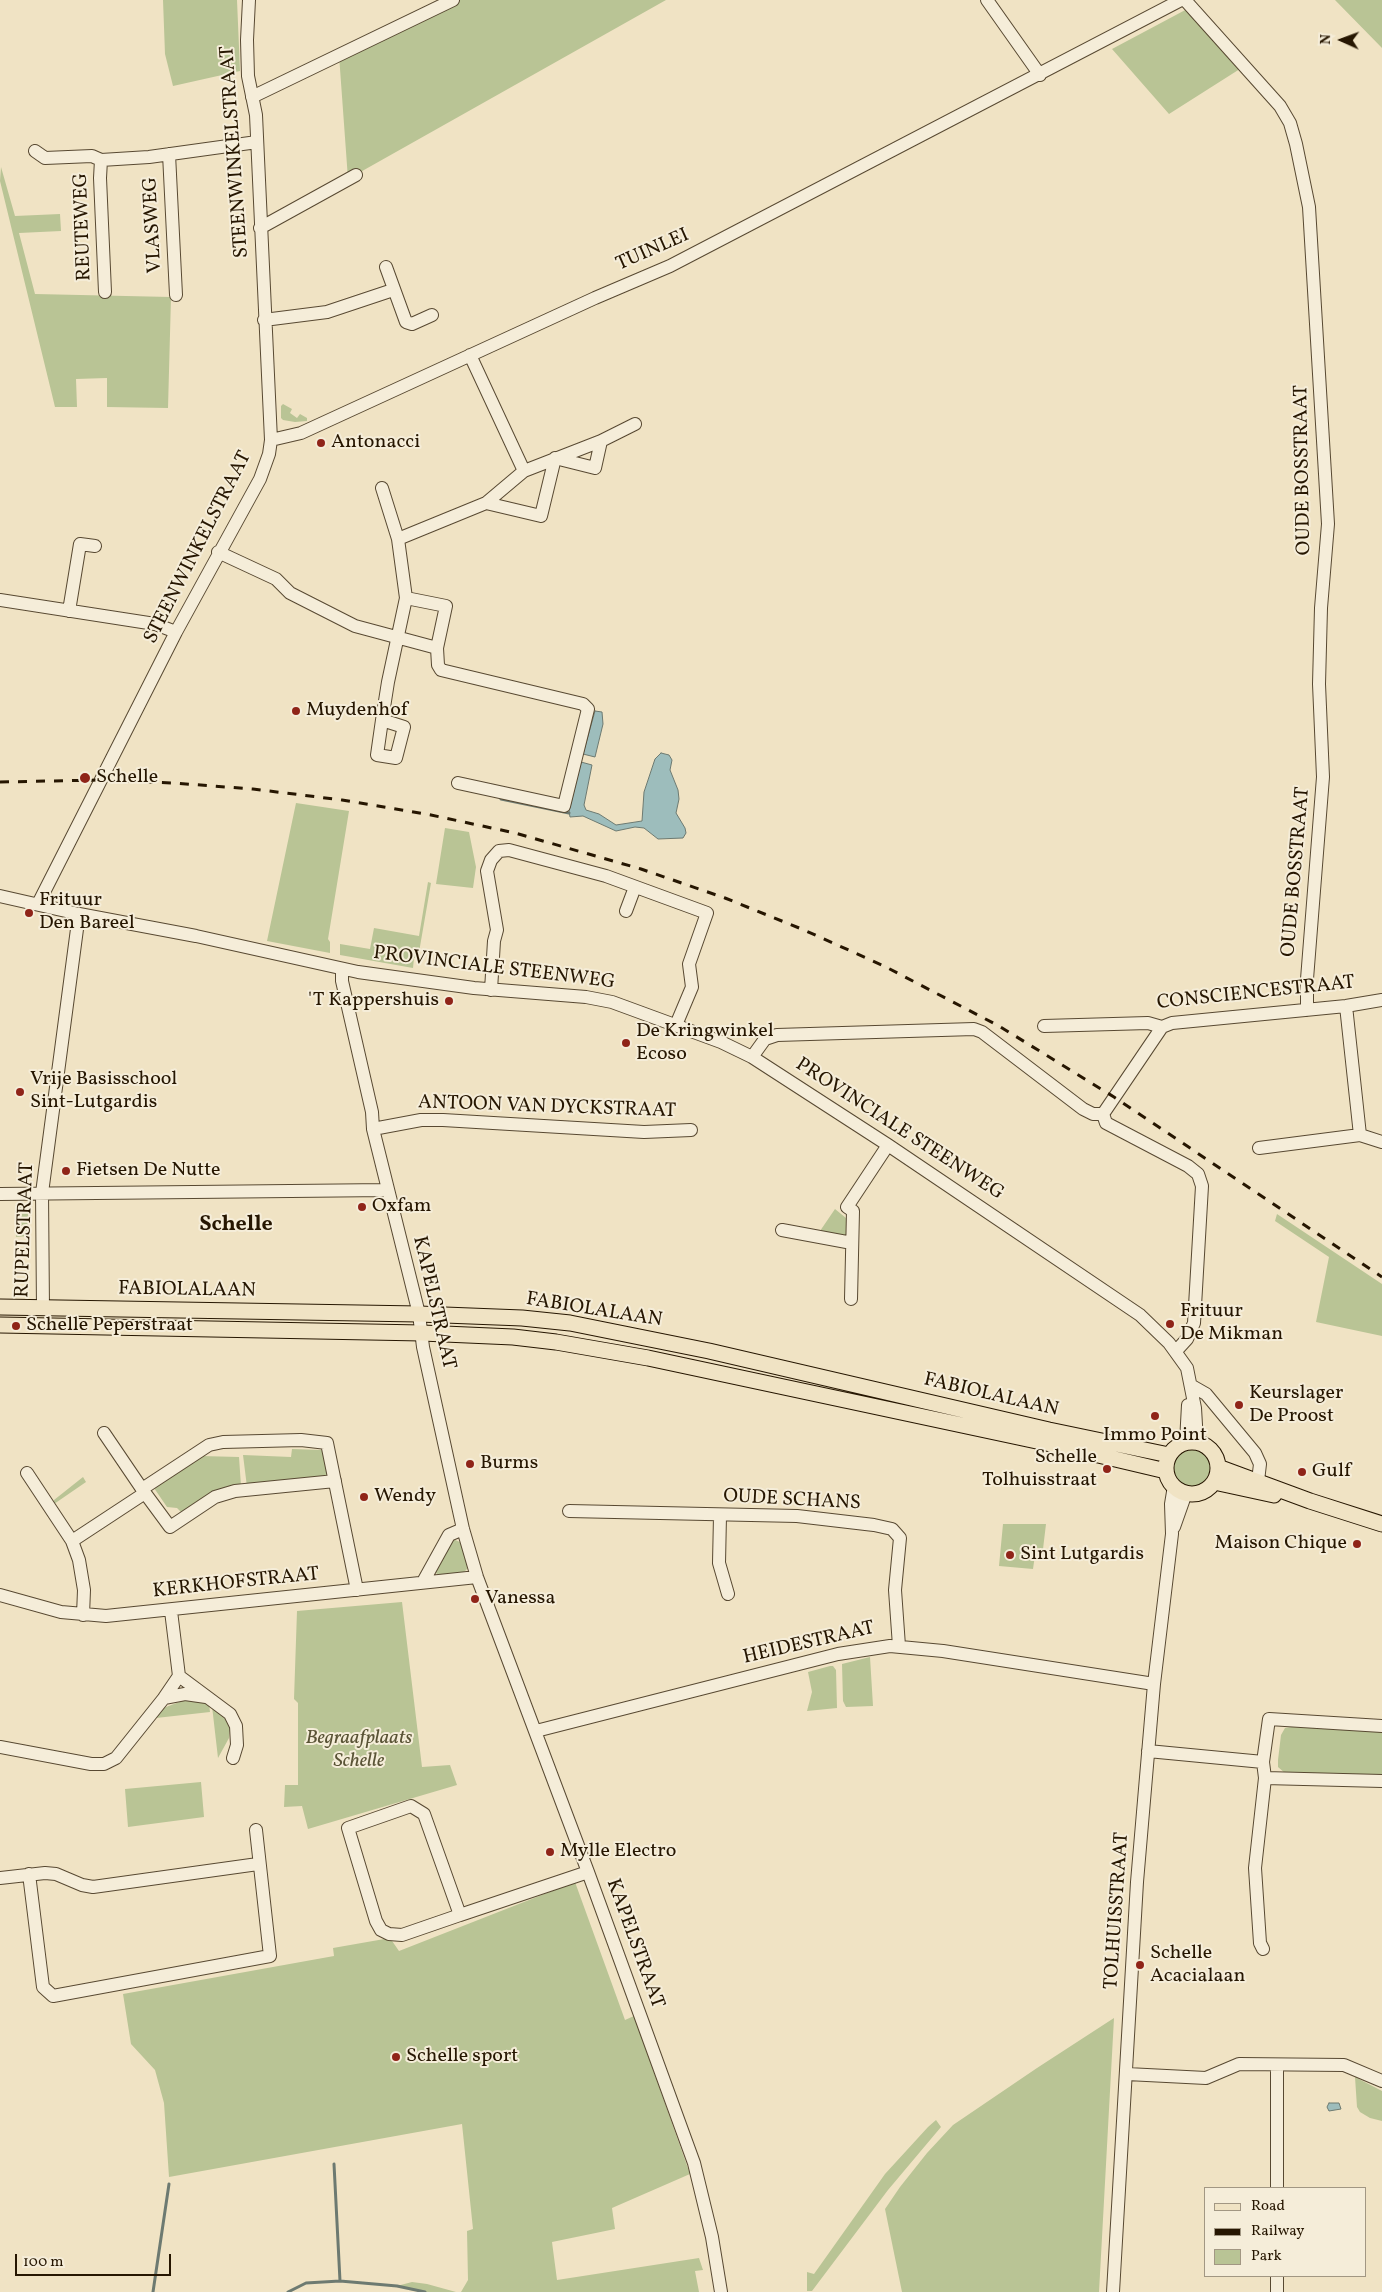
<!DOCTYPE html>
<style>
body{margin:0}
#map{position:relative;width:1382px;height:2292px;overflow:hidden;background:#f0e3c4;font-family:Vollkorn,serif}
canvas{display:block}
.legend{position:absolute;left:1204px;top:2187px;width:162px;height:90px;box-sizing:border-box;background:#f5edd9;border:1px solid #a29783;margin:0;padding:6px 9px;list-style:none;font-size:15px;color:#261601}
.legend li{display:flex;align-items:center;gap:10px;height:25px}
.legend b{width:25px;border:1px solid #a29783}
.north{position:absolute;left:1317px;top:15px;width:50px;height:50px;-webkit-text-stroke:4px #f5edd9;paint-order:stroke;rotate:272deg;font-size:14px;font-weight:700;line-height:20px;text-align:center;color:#261601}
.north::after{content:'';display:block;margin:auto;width:18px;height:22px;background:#261601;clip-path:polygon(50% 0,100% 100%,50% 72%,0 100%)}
.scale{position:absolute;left:15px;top:2254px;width:156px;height:22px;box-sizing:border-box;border:2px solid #261601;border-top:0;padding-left:6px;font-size:15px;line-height:18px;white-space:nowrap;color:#261601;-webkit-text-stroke:4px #f5edd9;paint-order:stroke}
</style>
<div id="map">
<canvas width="1382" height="2292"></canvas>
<ul class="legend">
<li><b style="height:6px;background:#f0e3c4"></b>Road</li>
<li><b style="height:6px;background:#261601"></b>Railway</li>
<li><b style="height:14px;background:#b9c495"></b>Park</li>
</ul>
<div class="north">N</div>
<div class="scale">100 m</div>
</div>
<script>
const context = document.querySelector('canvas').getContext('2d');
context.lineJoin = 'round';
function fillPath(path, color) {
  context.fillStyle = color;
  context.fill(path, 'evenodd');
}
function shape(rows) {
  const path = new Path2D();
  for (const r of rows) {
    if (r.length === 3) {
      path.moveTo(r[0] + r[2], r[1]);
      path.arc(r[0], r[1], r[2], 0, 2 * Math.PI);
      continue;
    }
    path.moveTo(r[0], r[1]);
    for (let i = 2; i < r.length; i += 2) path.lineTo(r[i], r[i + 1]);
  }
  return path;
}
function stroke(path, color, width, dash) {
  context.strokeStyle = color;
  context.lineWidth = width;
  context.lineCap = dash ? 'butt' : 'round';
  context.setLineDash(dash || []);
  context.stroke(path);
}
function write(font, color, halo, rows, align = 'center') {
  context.font = font + ' Vollkorn,serif';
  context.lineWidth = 4;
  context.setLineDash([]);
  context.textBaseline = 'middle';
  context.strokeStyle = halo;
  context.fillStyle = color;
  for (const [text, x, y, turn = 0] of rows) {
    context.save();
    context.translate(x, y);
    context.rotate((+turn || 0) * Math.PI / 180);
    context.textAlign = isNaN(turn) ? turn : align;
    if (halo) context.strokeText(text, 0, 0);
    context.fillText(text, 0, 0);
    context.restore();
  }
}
fillPath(shape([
 [163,0,237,0,240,71,173,86,165,54],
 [453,0,666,0,348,179,339,55],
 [1335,0,1382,0,1382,48],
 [1189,8,1243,67,1169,114,1112,49],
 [1,167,15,216,60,214,61,231,19,233,35,294,171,297,168,408,107,407,107,378,76,379,77,407,55,407,0,181],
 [283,404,292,409,290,413,297,418,300,414,307,418,307,421,295,422,283,420,281,418,281,406],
 [296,803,349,811,328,939,330,942,330,953,267,941],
 [445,828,469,832,476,867,473,888,436,884],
 [428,882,431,883,418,958,414,958,413,968,340,955,340,944,370,949,374,928,419,936],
 [15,1205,23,1205,28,1210,29,1236,16,1237],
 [835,1209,846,1218,846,1238,820,1231],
 [1277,1214,1382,1284,1382,1336,1316,1322,1329,1257,1275,1221],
 [292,1449,321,1450,325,1453,328,1475,326,1478,247,1487,243,1455,291,1457],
 [1192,1468,18],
 [201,1456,239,1457,241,1486,222,1488,181,1512,177,1508,167,1507,154,1488],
 [83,1477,86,1482,54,1504,54,1500],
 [1003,1524,1046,1524,1043,1549,1036,1548,1033,1569,999,1566],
 [453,1539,462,1543,468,1565,467,1569,464,1572,441,1576,434,1572],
 [402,1602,422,1767,450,1765,457,1785,308,1829,302,1806,284,1807,285,1785,298,1785,298,1703,294,1699,297,1611],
 [870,1657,873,1706,846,1707,843,1701,842,1664],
 [830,1666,833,1666,836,1670,837,1708,807,1711,812,1692,808,1672],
 [182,1701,197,1701,209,1704,210,1712,156,1718,160,1710,166,1707],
 [212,1706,227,1720,230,1726,229,1738,218,1758],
 [1291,1727,1382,1730,1382,1777,1286,1774,1278,1767,1278,1760,1281,1735,1285,1728],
 [201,1782,204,1817,128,1827,125,1789],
 [575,1882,625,2020,634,2016,690,2174,612,2208,615,2229,552,2242,557,2280,699,2258,703,2270,695,2271,699,2292,461,2292,468,2280,467,2231,473,2229,462,2124,169,2177,164,2103,155,2070,131,2044,123,1994,334,1956,333,1948,390,1938,399,1951],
 [1114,2018,1099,2292,902,2292,885,2209,900,2187,927,2153,953,2125,1037,2068],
 [1355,2077,1382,2091,1382,2121,1370,2118,1360,2112,1357,2107],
 [936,2120,941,2127,888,2190,812,2291,807,2291,807,2272,814,2274,885,2174,928,2127],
 [412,2282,427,2284,456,2292,425,2292,397,2286]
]), '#b9c495');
const water = shape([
 [595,711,602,712,603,724,595,757,583,754,595,711],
 [661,753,669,755,672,760,670,770,678,790,679,799,676,813,685,828,686,833,683,838,658,839,644,828,635,827,616,831,583,816,570,817,569,811,581,762,592,765,584,805,586,810,599,814,616,825,642,821,644,792,655,759,661,753],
 [1329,2103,1339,2103,1341,2109,1329,2111,1327,2107,1329,2103]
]);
fillPath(water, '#9dbdbc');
stroke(water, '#6d7a71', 1);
stroke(shape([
 [501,799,569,813],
 [334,2164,340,2281],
 [153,2292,169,2184],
 [288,2292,306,2283,340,2281,397,2286,425,2292]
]), '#6d7a71', 3);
const minor = shape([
 [987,0,1040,75],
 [1185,0,1280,106,1290,123,1296,144,1309,207,1328,524,1321,608,1319,684,1323,777,1307,979,1307,1010],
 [252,97,453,0],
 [35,151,45,158,92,156,101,160,149,157,257,142],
 [169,154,176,295],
 [101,160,100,178,105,292],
 [260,228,356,175],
 [386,267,406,322,412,324,432,315],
 [264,320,327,312,393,290],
 [470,355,524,471],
 [271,440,301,433,595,298,670,266,1181,0],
 [382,488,398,539,406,598,388,682,382,720,377,755,396,758,404,727,382,720],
 [486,503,541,516,555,458,595,468,601,441],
 [398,539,486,503,524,471,601,441,635,424],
 [218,552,276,579,290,593,355,626,437,648],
 [406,598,446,606,437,648,438,665,441,670,583,704,588,709,564,806,458,783],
 [0,600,155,624,176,632],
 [69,611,80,544,95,546],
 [0,896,79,914,196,936,358,972,474,988,586,997,612,1002,721,1042,752,1057,888,1145,1140,1315,1169,1343,1187,1368,1195,1408,1197,1442],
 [38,904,176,632,260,479,269,454,271,440,256,115,248,76,247,40,249,0],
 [626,911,635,887],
 [342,969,342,981,372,1112,373,1129,419,1314,423,1347,463,1529,477,1577,588,1872,694,2163,712,2237,721,2292],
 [491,990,494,941,497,930,487,871,491,860,499,851,509,850,606,876,707,913,689,964,692,987,676,1025],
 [1044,1026,1148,1023,1162,1027,1172,1023,1346,1006,1382,1000],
 [752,1057,765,1039,777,1035,974,1029,982,1032,1083,1109,1093,1114,1103,1114],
 [1103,1114,1106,1123,1188,1166,1198,1174,1202,1186,1194,1323,1187,1339,1176,1351],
 [1103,1114,1162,1027],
 [373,1129,421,1120,443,1120,644,1132,691,1130],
 [1360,1135,1382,1142],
 [1259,1148,1360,1135,1346,1006],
 [0,1194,387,1190],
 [782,1230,852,1243],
 [851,1299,853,1211,847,1207,888,1145],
 [43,1309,42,1193,79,914],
 [1192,1386,1206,1394,1255,1453,1260,1464,1258,1481],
 [104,1433,142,1489],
 [1186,1442,1188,1405],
 [27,1473,72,1541,79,1560,84,1590,83,1615],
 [335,1481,235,1491,215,1497,170,1527,142,1489,209,1445,223,1442,301,1440,327,1443,357,1590],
 [569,1511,797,1516,874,1525,892,1529,900,1538,895,1590,899,1646],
 [720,1516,719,1563,728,1594],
 [1174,1527,1186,1493],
 [72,1541,145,1493],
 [423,1582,449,1535,463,1529],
 [0,1595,61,1612,106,1616,477,1577],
 [179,1676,230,1714,236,1726,237,1745,233,1758],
 [164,1698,185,1694,206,1697],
 [1382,1726,1269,1719,1263,1762,1265,1778,1382,1781],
 [536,1731,838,1654,890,1646,943,1651,1154,1684],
 [0,1747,91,1764,104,1764,116,1758,164,1698,179,1676,171,1611],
 [1148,1751,1263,1762],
 [29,1874,43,1987,53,1996,270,1956,256,1830],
 [0,1878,45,1873,56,1874,82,1885,93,1887,258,1864],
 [460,1915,402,1935,389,1934,381,1930,376,1921,348,1828,411,1806,424,1814,460,1915,588,1872],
 [1263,1949,1260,1943,1255,1868,1265,1778],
 [1127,2074,1206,2078,1239,2064,1344,2065,1382,2081],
 [1277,2188,1277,2065],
 [1277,2276,1277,2292],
 [1113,2292,1137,1882,1154,1684,1172,1534,1171,1504,1174,1486]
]);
const major = shape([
 [0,1307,419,1314,522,1318,570,1323,709,1351,1049,1430,1169,1455],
 [0,1325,422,1333,513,1337,556,1342,648,1358,1060,1446,1166,1471],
 [1192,1468,26],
 [1218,1467,1310,1501,1382,1524],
 [1214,1482,1274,1495]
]);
stroke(minor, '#584932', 14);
stroke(major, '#261601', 17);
stroke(minor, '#f5edd9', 12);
stroke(major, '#f0e3c4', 15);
stroke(shape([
 [0,782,102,780,173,783,253,789,342,800,431,815,515,833,641,869,725,898,804,930,884,966,999,1026,1114,1097,1382,1277]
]), '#261601', 3, [9, 9]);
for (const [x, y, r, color] of [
 [321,443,5,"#8f2418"],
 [296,711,5,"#8f2418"],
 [85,778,6,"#8f2418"],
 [29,913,5,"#8f2418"],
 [449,1001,5,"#8f2418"],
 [626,1043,5,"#8f2418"],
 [20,1092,5,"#8f2418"],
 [66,1171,5,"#8f2418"],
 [362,1207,5,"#8f2418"],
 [1170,1324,5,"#8f2418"],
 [16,1326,5,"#8f2418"],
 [1239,1405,5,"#8f2418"],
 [1155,1416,5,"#8f2418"],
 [470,1464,5,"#8f2418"],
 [1107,1469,5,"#8f2418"],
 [1302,1472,5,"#8f2418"],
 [364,1497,5,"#8f2418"],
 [1357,1544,5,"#8f2418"],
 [1010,1555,5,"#8f2418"],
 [475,1599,5,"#8f2418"],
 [550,1852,5,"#8f2418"],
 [1140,1965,5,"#8f2418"],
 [396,2057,5,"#8f2418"]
]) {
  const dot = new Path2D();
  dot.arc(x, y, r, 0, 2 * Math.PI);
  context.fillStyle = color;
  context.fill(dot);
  stroke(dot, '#f5edd9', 2);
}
write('20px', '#261601', '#f5edd9', [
 ["STEENWINKELSTRAAT",236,152,-94],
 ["VLASWEG",154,225,-93],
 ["REUTEWEG",84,227,-92],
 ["TUINLEI",653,251,-24],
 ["OUDE BOSSTRAAT",1304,470,-91],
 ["STEENWINKELSTRAAT",199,548,-63],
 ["OUDE BOSSTRAAT",1297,872,-85],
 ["PROVINCIALE STEENWEG",494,969,7],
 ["CONSCIENCESTRAAT",1256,994,-6],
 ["ANTOON VAN DYCKSTRAAT",547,1108,2],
 ["PROVINCIALE STEENWEG",899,1130,33],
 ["RUPELSTRAAT",26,1230,-88],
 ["FABIOLALAAN",187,1291,1],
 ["KAPELSTRAAT",433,1303,77],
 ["FABIOLALAAN",594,1311,9],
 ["FABIOLALAAN",991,1396,13],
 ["OUDE SCHANS",792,1501,3],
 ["KERKHOFSTRAAT",236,1584,-6],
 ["HEIDESTRAAT",809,1644,-13],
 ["TOLHUISSTRAAT",1118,1911,-86],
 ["KAPELSTRAAT",634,1944,70]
]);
write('20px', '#261601', '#f5edd9', [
 ["Antonacci",331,443],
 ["Muydenhof",306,711],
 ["Schelle",96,778],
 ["Frituur",39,901],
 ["Den Bareel",39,924],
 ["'T Kappershuis",439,1001,"right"],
 ["De Kringwinkel",636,1032],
 ["Ecoso",636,1055],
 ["Vrije Basisschool",30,1080],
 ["Sint-Lutgardis",30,1103],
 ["Fietsen De Nutte",76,1171],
 ["Oxfam",372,1207],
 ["Frituur",1180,1312],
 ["De Mikman",1180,1335],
 ["Schelle Peperstraat",26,1326],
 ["Keurslager",1249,1394],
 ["De Proost",1249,1417],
 ["Immo Point",1155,1436,"center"],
 ["Schelle",1097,1458,"right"],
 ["Tolhuisstraat",1097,1481,"right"],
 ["Burms",480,1464],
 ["Gulf",1312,1472],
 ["Wendy",374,1497],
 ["Maison Chique",1347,1544,"right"],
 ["Sint Lutgardis",1020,1555],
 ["Vanessa",485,1599],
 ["Mylle Electro",560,1852],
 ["Schelle",1150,1954],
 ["Acacialaan",1150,1977],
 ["Schelle sport",406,2057]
], 'left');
write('italic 20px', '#595335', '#f5edd9', [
 ["Begraafplaats",359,1739],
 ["Schelle",359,1762]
]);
write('bold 22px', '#261601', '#f5edd9', [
 ["Schelle",236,1226]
]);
</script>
